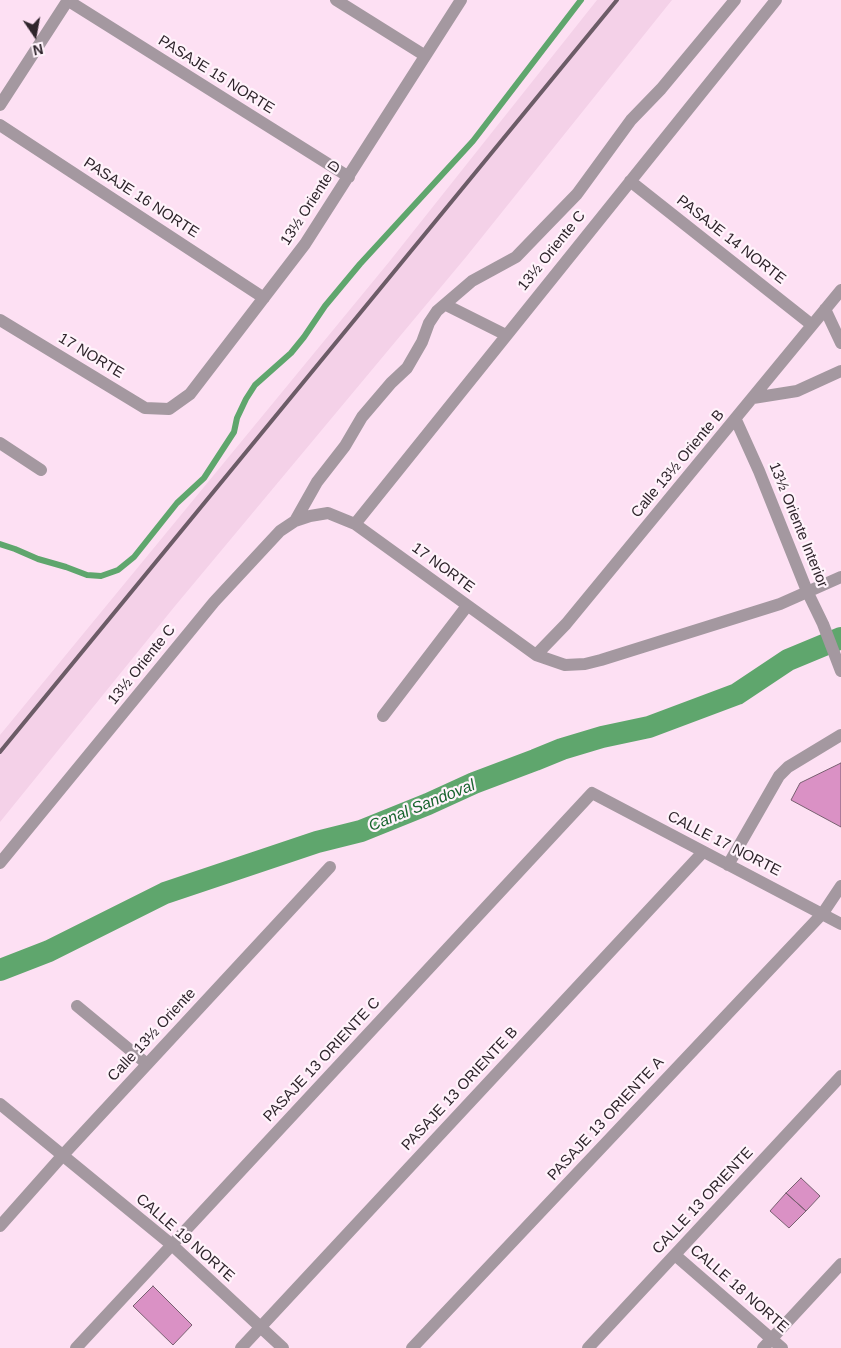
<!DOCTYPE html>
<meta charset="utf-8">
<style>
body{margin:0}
#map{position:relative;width:841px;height:1348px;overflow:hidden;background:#fde0f3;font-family:Arial,sans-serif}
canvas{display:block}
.north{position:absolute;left:10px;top:10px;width:50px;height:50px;-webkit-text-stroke:4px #fff3fb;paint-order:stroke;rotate:168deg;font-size:14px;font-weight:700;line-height:20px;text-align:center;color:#2f252c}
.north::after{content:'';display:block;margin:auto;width:18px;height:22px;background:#2f252c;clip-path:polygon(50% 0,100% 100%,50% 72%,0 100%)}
</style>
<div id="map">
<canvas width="841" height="1348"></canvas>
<div class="north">N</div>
</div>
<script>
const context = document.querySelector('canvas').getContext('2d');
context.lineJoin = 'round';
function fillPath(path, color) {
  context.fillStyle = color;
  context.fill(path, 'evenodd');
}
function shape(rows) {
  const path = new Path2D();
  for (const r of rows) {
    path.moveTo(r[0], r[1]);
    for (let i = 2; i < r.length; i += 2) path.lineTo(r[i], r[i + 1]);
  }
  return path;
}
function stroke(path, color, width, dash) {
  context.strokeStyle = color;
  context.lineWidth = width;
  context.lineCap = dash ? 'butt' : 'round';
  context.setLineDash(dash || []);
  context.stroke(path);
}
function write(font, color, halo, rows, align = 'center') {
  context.font = font + ' Arial,sans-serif';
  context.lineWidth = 4.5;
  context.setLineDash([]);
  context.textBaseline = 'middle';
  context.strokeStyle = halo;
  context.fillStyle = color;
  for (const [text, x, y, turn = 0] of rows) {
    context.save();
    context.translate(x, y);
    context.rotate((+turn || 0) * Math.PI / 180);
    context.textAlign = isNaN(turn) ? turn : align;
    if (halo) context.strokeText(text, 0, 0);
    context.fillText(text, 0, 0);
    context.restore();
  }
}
fillPath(shape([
 [597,0,672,0,466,257,175,606,0,822,0,735,389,262]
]), '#f4d1e8');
stroke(shape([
 [0,544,15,549,38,559,66,567,87,575,101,576,118,570,134,557,177,503,204,478,234,432,237,418,246,399,255,385,291,353,304,337,325,306,360,264,473,141,581,0]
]), '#5fa66d', 6);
stroke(shape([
 [0,970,49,951,165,893,317,842,361,831,428,804,474,783,535,760,562,749,602,737,649,727,737,694,788,660,841,638]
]), '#5fa66d', 22);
const building = shape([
 [841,763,841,827,791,800,800,783,841,763],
 [801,1178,820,1196,806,1211,786,1193,801,1178],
 [786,1193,806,1211,789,1228,770,1211,786,1193],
 [153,1286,192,1325,173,1345,133,1306,153,1286]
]);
fillPath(building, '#da91c5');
stroke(building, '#786070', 1);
stroke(shape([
 [67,0,349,177],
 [336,0,424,55],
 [0,105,68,0],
 [0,125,264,298],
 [630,181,812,325],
 [446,305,506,335],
 [825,309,841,343],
 [0,320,145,408,169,409,190,394,305,244,461,0],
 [753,398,797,391,841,371],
 [736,420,759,471,807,591,823,624,841,671],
 [0,443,41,470],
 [295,521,317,482,345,446,362,417,391,383,407,368,422,342,429,323,437,311,472,281,516,257,544,228,577,194,631,120,661,89,735,0],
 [355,524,776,0],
 [536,655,566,624,841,290],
 [383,716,467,606],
 [0,863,214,602,280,531,295,521,310,516,328,513,355,524,536,655,565,665,585,664,601,660,780,604,841,577],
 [728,865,779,776,788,767,841,735],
 [77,1006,147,1064],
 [0,1104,172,1245,283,1348],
 [0,1226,63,1155,330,867],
 [675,1255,782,1348],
 [76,1348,592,793,841,924],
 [241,1348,703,852],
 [412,1348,823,913,841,886],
 [588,1348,841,1076],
 [763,1348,841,1264]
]), '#a498a0', 12);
stroke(shape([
 [0,752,617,0]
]), '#6c5c67', 4);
write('15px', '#2f252c', '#fff3fb', [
 ["PASAJE 15 NORTE",216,75,32],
 ["PASAJE 16 NORTE",141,198,33],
 ["13½ Oriente D",311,203,-57],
 ["PASAJE 14 NORTE",731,240,38],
 ["13½ Oriente C",552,251,-51],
 ["17 NORTE",91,356,31],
 ["Calle 13½ Oriente B",678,464,-50],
 ["13½ Oriente Interior",798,525,68],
 ["17 NORTE",443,568,36],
 ["13½ Oriente C",142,665,-51],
 ["CALLE 17 NORTE",724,844,27],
 ["Calle 13½ Oriente",152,1035,-47],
 ["PASAJE 13 ORIENTE C",322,1060,-47],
 ["PASAJE 13 ORIENTE B",460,1089,-47],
 ["PASAJE 13 ORIENTE A",606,1119,-47],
 ["CALLE 13 ORIENTE",703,1201,-47],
 ["CALLE 19 NORTE",185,1238,41],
 ["CALLE 18 NORTE",739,1289,41]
]);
write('italic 16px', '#19652f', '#fff3fb', [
 ["Canal Sandoval",422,806,-22]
]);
</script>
